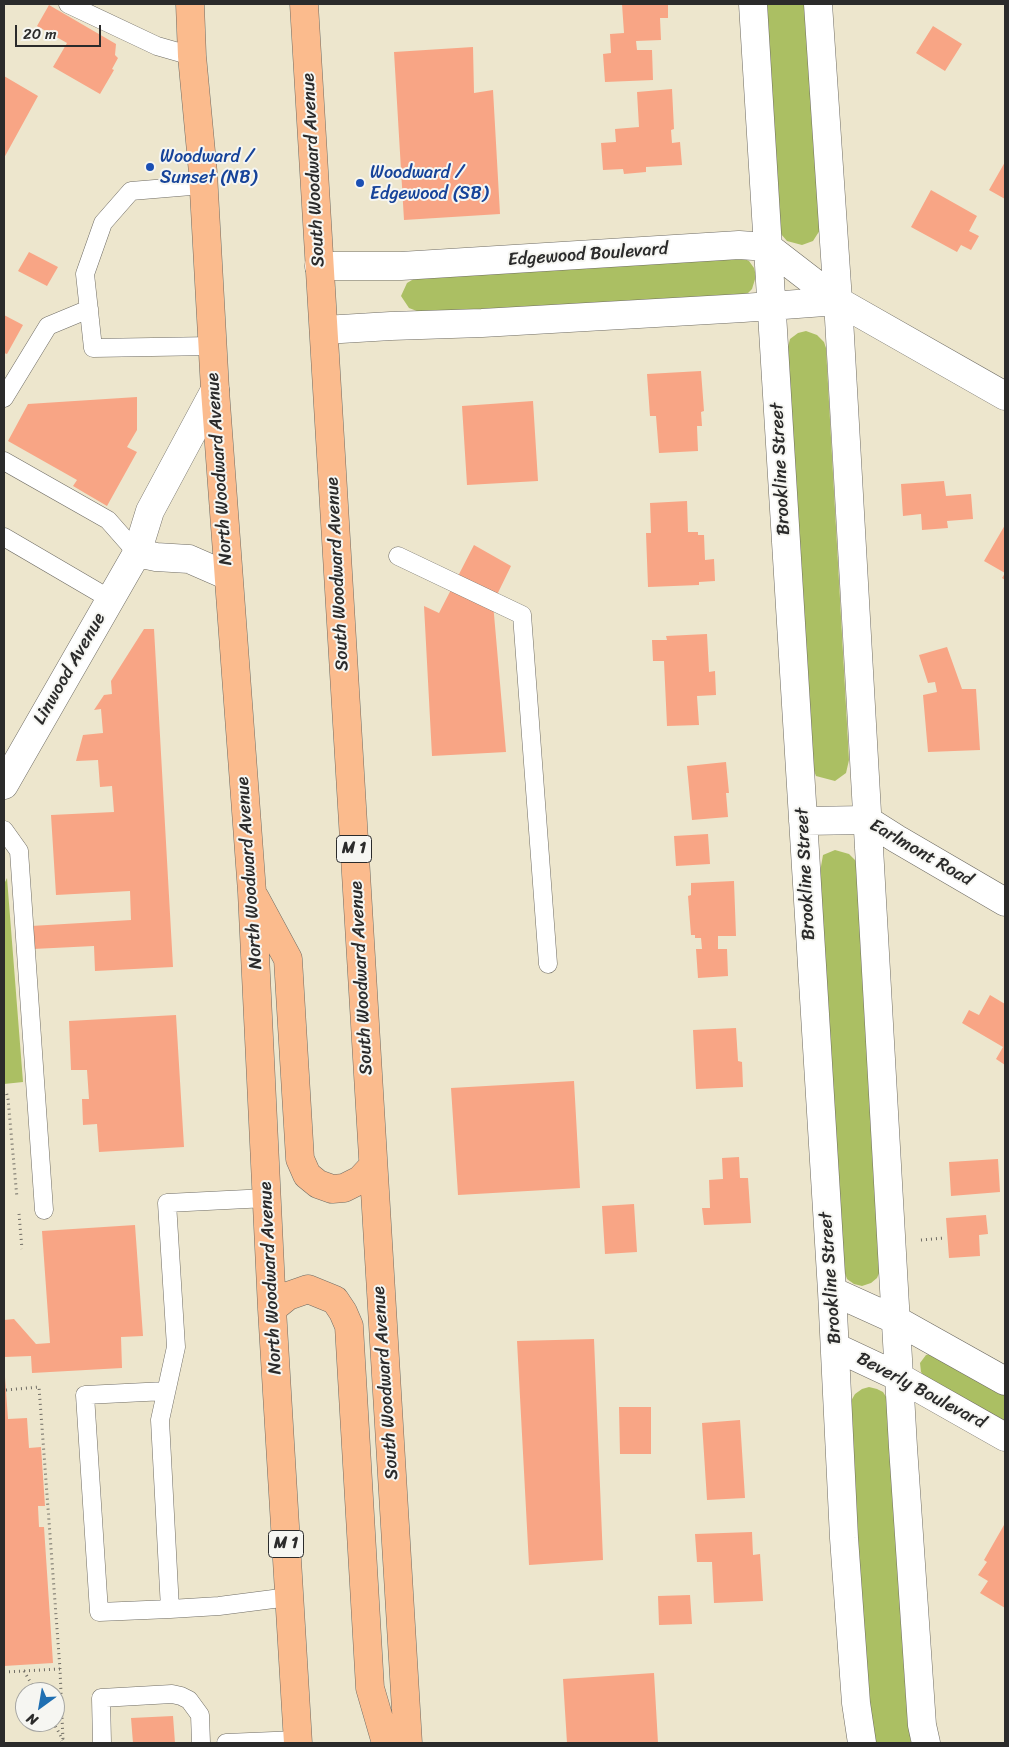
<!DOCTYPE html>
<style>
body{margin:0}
#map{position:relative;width:1009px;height:1747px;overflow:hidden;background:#ede6cd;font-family:Sriracha,sans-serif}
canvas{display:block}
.frame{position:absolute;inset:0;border:5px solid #2b2b2b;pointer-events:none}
.north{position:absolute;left:15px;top:1682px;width:50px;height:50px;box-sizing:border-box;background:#f6f6f2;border:1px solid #a5a5a2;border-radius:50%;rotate:212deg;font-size:14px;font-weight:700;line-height:20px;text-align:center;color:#2b2b2b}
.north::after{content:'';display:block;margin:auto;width:18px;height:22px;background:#1f6fb2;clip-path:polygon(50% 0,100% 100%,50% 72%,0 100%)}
.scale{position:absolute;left:15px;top:25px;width:86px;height:22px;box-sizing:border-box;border:2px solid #2b2b2b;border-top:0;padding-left:6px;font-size:15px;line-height:18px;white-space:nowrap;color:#2b2b2b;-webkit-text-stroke:4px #f6f6f2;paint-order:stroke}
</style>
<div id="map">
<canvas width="1009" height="1747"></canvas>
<div class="frame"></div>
<div class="north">N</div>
<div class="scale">20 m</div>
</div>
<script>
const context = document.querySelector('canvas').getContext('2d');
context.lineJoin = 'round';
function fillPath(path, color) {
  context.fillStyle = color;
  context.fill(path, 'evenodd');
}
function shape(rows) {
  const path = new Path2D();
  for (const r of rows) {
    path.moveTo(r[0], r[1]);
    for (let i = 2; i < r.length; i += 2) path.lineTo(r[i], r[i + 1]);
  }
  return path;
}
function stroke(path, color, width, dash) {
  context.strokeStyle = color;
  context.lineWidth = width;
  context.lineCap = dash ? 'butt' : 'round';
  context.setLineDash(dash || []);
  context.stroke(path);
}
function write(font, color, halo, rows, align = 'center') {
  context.font = font + ' Sriracha,sans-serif';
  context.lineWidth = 4;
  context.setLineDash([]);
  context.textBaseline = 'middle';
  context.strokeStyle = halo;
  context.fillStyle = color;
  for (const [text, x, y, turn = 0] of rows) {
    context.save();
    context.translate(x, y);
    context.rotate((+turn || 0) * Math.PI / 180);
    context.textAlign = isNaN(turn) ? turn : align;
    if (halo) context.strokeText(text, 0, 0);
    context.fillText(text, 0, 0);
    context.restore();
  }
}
fillPath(shape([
 [766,4,805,4,820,230,813,241,802,245,787,241,781,234,779,225],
 [740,257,749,261,754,268,756,276,752,289,746,295,422,313,409,308,401,296,407,283,417,277],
 [806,331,817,335,824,342,826,348,849,760,846,773,835,781,816,776,811,763,787,351,790,339,798,333],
 [835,850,849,854,856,861,880,1271,877,1278,871,1283,862,1286,854,1284,847,1279,842,1265,820,872,823,855],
 [7,878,23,1082,4,1084,4,884],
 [935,1353,1005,1394,1005,1425,926,1379,921,1372,920,1363,926,1355],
 [869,1387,877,1389,883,1392,888,1400,906,1697,911,1743,871,1743,850,1417,851,1401,855,1394,862,1389]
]), '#abbf63');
fillPath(shape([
 [622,4,668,4,668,18,660,18,661,40,636,41,637,50,652,50,653,80,605,82,603,54,611,53,610,34,624,33],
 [49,5,116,44,115,55,118,58,112,69,114,70,100,94,53,67,67,43,37,26],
 [933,26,962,44,945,71,916,53],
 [473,47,474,93,493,90,500,214,404,220,394,52],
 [4,76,38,96,4,158],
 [672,89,674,129,671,130,672,143,680,142,682,165,646,167,646,172,624,174,623,169,603,170,601,143,616,142,615,129,639,127,637,92],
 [1005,162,1005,199,989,190],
 [931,190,977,216,969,231,979,236,971,250,961,245,957,252,911,227],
 [29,252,58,267,47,286,18,271],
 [4,315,23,325,7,354,4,353],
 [701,371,704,411,701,412,702,426,697,426,698,451,659,453,656,416,650,416,647,374],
 [137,397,137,430,127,447,137,452,107,506,73,486,77,480,8,441,28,404],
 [533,401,538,481,467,485,462,406],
 [944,481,946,496,971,494,973,519,947,521,948,528,922,530,921,514,903,516,901,484],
 [687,501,688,532,698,532,698,535,704,535,705,560,714,559,715,581,699,582,699,585,648,587,646,533,651,533,650,503],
 [1005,525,1005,580,1002,578,1005,573,984,561],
 [474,545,511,566,493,603,506,752,432,756,424,606,439,613],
 [144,629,154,629,173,967,95,971,94,946,33,949,31,926,131,920,130,891,56,895,51,815,114,812,112,786,100,787,98,760,76,761,83,735,103,733,101,709,94,710,104,695,112,694,111,681],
 [707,634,709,672,715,671,716,695,697,696,699,725,667,726,664,661,653,661,652,640,667,640,666,636],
 [947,647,962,689,976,689,980,750,928,752,923,695,937,692,935,682,928,683,919,655],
 [726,762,729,793,726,793,728,817,692,820,687,766],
 [708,834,710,864,676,866,674,836],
 [734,881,736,936,718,936,718,949,727,949,728,976,698,978,696,949,702,949,701,938,695,938,695,935,691,935,688,896,691,895,691,883],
 [990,995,1005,1004,1005,1065,996,1059,1003,1047,962,1023,969,1010,979,1015],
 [176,1015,184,1147,99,1152,97,1124,83,1125,82,1099,89,1099,87,1070,71,1070,69,1021],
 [736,1028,738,1061,742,1062,743,1087,696,1089,693,1030],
 [574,1081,580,1188,458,1195,451,1088],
 [739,1157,740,1178,748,1178,751,1223,704,1225,702,1208,710,1208,709,1180,723,1179,722,1158],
 [998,1159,1000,1192,951,1196,949,1162],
 [634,1204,637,1252,605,1254,602,1206],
 [986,1215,988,1234,979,1235,980,1256,949,1258,946,1218],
 [135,1225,143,1336,121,1337,122,1368,32,1373,31,1356,4,1357,4,1320,14,1319,36,1344,50,1343,42,1231],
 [594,1339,603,1560,529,1565,517,1341],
 [4,1377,5,1377,8,1419,27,1418,29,1448,41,1447,45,1506,38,1506,39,1527,44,1527,53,1663,4,1666],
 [619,1407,651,1407,651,1454,620,1454],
 [740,1420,745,1498,707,1500,702,1423],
 [1004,1525,1005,1526,1005,1608,980,1593,988,1581,978,1575,987,1562,984,1560],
 [752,1532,753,1555,760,1554,763,1601,714,1603,712,1562,697,1562,695,1534],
 [690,1595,692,1624,659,1625,658,1596],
 [654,1673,658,1743,567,1743,563,1679],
 [173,1716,175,1743,133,1743,131,1718]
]), '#f8a585');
const service = shape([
 [68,4,157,46,192,56],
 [203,185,131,191,103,223,85,274,93,348,212,346],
 [4,398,48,326,89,309],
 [4,461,108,520,137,553],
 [4,537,110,599],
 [398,556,522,615,548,964],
 [4,830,19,851,44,1210],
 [267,1198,167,1203,176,1347,160,1420,170,1609,219,1606,289,1597],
 [166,1391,85,1395,99,1612,170,1609],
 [102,1743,101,1698,172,1694,181,1696,189,1700,200,1715,201,1743],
 [226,1743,298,1740]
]);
const minor = shape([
 [753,4,832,1291,844,1538,856,1703,862,1743],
 [818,4,838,301,903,1447,922,1725,926,1743],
 [319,266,401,266,739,245,768,247,838,301,1005,396],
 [324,330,391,326,482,323,743,308,838,301],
 [137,553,156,557,189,559,228,576],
 [4,785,137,553,150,511,215,390],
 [803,821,867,820,897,839,1005,902],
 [832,1291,896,1320,1005,1381],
 [835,1347,899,1377,1005,1437]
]);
const primary = shape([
 [190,4,192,56,203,173,215,390,252,892,272,1309,298,1743],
 [304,4,408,1743],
 [255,898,288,959,300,1159,307,1175,318,1184,332,1189,344,1188,360,1180,373,1166],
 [272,1309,288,1296,308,1289,335,1300,343,1312,349,1326,370,1688,386,1743]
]);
stroke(service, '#6f6c64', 19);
stroke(minor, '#6f6c64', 29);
stroke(primary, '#6f6c64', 29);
stroke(shape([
 [4,1091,6,1091,8,1099,17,1198],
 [19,1214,22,1249],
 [921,1240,944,1238],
 [6,1390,39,1387,60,1669],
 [24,1671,36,1692],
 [4,1672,60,1669,63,1740,61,1743],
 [53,1722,63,1740]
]), '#6f6c64', 3, [1, 4]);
stroke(service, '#fff', 18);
stroke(minor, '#fff', 28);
stroke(primary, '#fbbb8d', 28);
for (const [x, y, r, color] of [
 [150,167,5,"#1a4fb4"],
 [360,183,5,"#1a4fb4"]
]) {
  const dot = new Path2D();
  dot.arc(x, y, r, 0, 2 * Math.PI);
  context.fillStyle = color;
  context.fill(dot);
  stroke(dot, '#f6f6f2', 2);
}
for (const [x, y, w] of [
 [354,849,35],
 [286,1544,35]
]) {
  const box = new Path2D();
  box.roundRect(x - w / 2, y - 13.5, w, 27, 4);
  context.fillStyle = '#f6f6f2';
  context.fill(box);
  stroke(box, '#2b2b2b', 1);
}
write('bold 16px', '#2b2b2b', null, [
 ["M 1",354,849],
 ["M 1",286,1544]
]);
write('18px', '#164399', '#f6f6f2', [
 ["Woodward /",160,157],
 ["Sunset (NB)",160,178],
 ["Woodward /",370,173],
 ["Edgewood (SB)",370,194]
], 'left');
write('18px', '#2b2b2b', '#f6f6f2', [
 ["South Woodward Avenue",314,170,-93],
 ["Edgewood Boulevard",588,255,-4],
 ["North Woodward Avenue",220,469,-94],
 ["Brookline Street",781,469,-93],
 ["South Woodward Avenue",338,574,-93],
 ["Linwood Avenue",70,669,-60],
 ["Earlmont Road",921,853,30],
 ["North Woodward Avenue",250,873,-94],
 ["Brookline Street",806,874,-93],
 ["South Woodward Avenue",362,978,-93],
 ["North Woodward Avenue",271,1278,-93],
 ["Brookline Street",831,1278,-94],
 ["South Woodward Avenue",386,1383,-94],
 ["Beverly Boulevard",921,1391,28]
]);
</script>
